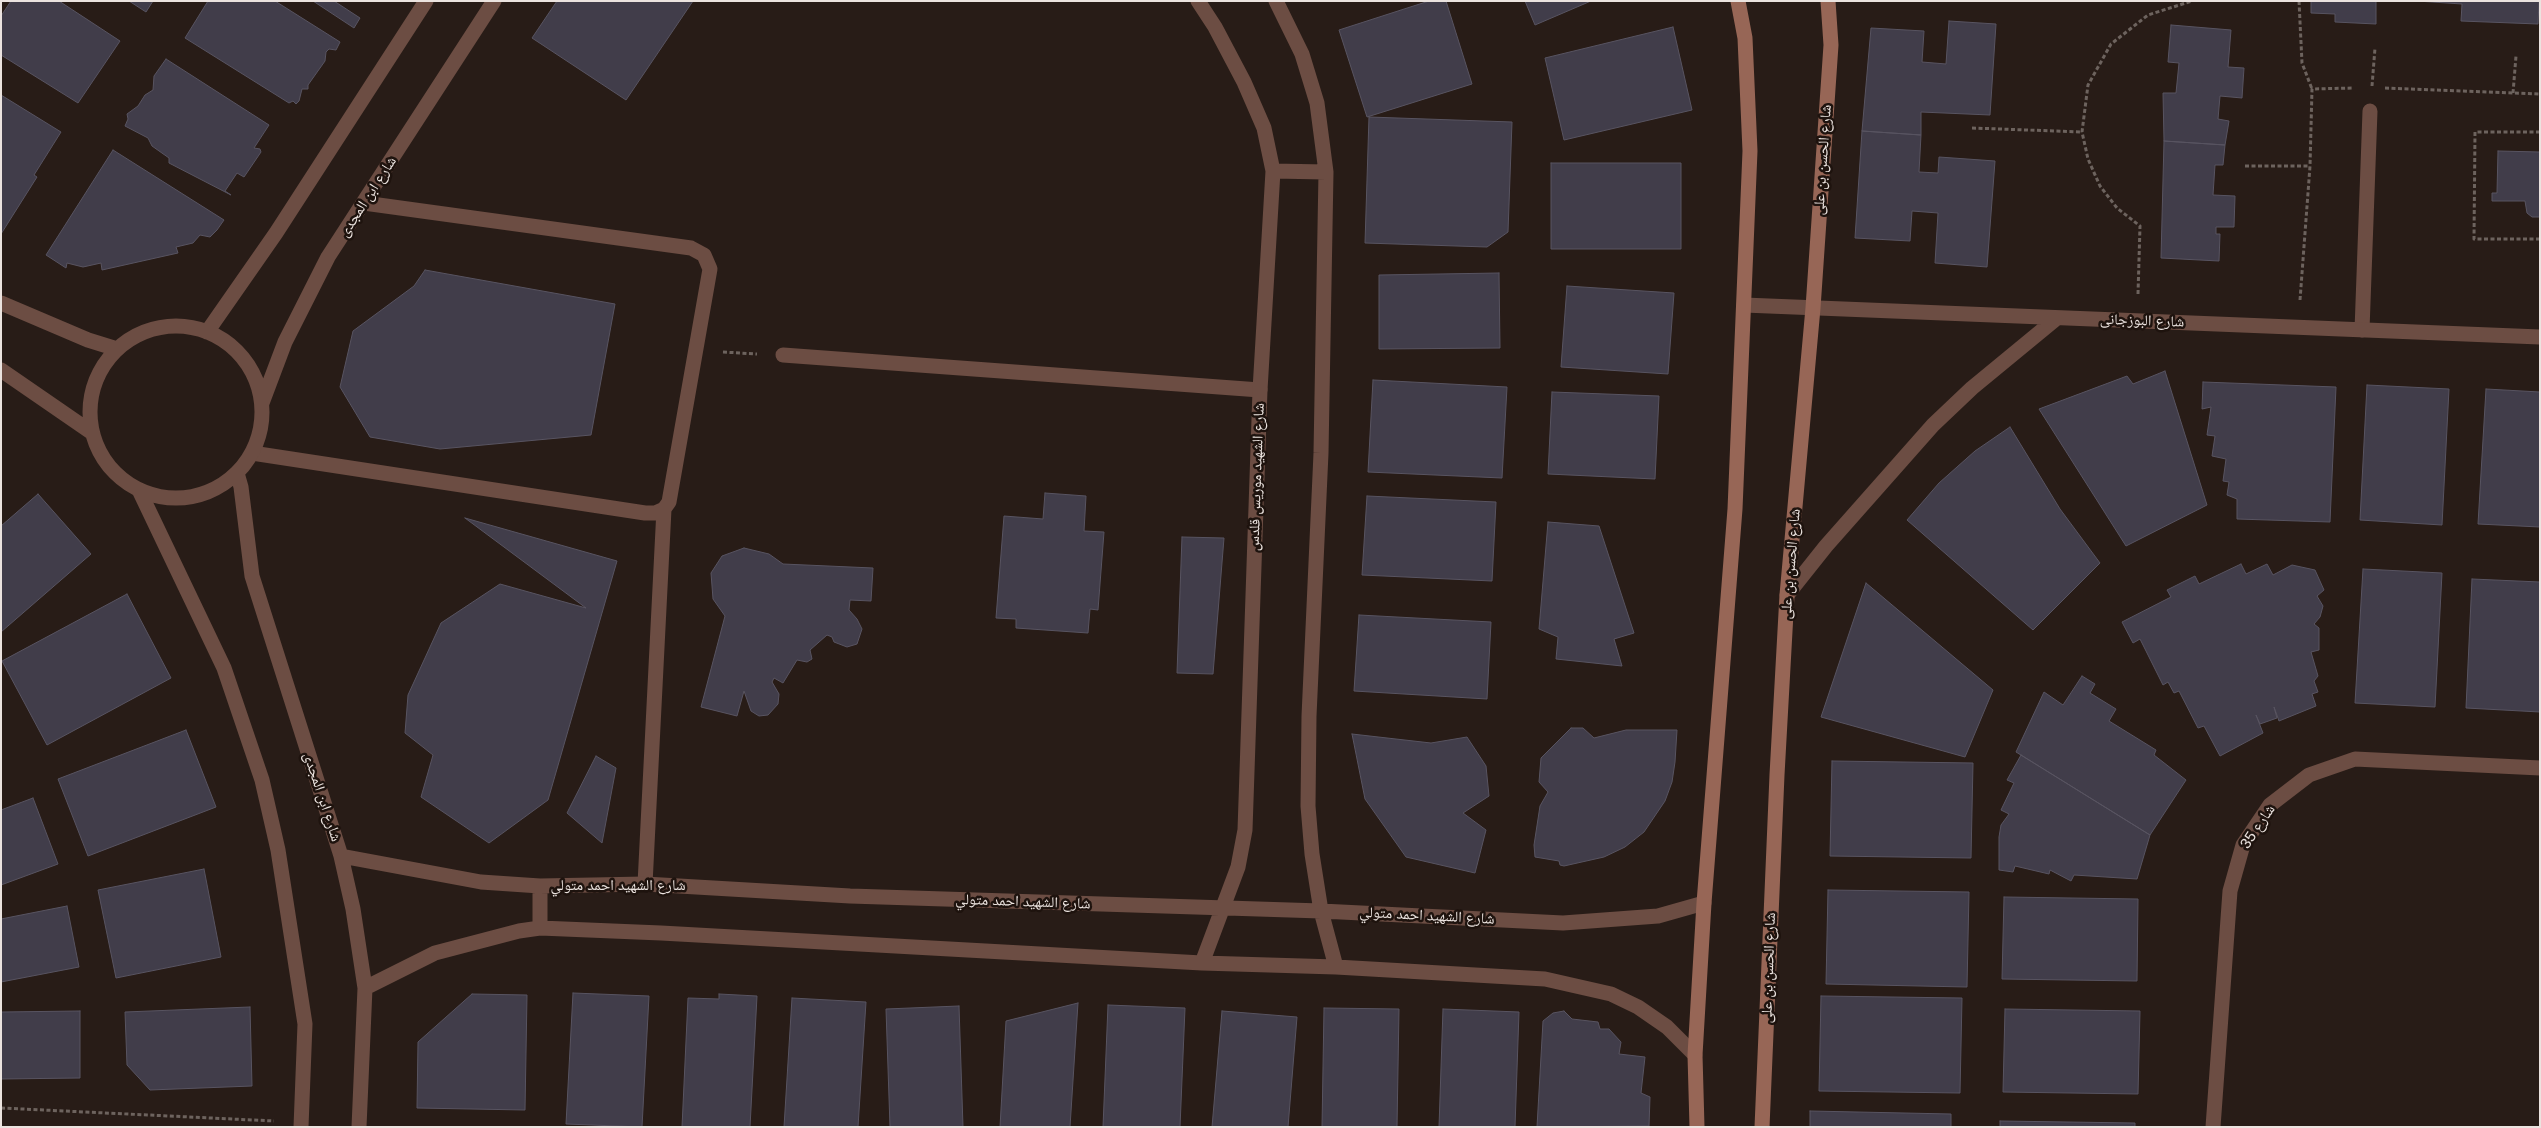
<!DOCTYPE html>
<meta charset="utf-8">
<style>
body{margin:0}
#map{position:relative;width:2541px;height:1128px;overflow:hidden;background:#281c17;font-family:Helvetica,sans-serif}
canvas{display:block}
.frame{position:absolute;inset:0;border:2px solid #ebe3df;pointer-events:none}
</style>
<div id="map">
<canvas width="2541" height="1128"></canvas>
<div class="frame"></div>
</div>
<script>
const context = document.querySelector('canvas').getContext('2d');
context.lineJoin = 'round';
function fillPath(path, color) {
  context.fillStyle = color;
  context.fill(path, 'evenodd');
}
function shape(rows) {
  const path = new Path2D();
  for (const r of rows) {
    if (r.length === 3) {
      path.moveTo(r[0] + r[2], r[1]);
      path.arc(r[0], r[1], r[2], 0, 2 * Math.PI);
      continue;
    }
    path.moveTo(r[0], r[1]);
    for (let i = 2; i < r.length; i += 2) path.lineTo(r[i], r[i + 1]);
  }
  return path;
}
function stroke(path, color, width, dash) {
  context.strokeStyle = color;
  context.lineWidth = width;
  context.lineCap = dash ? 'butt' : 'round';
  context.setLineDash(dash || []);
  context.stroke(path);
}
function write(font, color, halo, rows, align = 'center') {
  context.font = font + ' Helvetica,"Noto Naskh Arabic",sans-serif';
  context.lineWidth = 5;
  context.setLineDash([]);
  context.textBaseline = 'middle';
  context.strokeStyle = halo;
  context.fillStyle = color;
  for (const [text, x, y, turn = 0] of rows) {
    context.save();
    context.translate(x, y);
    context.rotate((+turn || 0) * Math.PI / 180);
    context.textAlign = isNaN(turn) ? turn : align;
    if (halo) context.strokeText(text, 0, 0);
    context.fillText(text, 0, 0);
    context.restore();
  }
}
const building = shape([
 [11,1,59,1,120,41,78,103,1,55,1,16,11,1],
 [129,1,153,1,146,12,129,1],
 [208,1,275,1,340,42,336,50,329,49,326,52,325,61,308,85,308,89,302,89,299,101,296,104,293,101,289,103,185,38,208,1],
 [313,1,334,1,360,18,354,28,313,1],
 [557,1,693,1,626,100,532,38,557,1],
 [1429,1,1446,1,1472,84,1367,117,1339,30,1429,1],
 [1525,1,1591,1,1535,25,1525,1],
 [2311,1,2376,1,2376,24,2335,22,2335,14,2311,13,2311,1],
 [2417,1,2539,1,2538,24,2461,21,2462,4,2417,1],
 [1949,21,1996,24,1990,115,1921,112,1921,135,1862,131,1871,28,1924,31,1922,62,1946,64,1949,21],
 [2171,25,2231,30,2228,67,2244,68,2242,98,2220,96,2218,119,2229,121,2225,145,2164,141,2163,93,2176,93,2179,63,2168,62,2171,25],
 [1673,27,1692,110,1564,140,1545,58,1673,27],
 [166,59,269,125,254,148,260,149,261,152,244,177,237,173,225,191,231,195,169,163,169,158,152,146,148,138,125,126,128,119,127,114,138,106,145,95,153,90,154,76,166,59],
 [1,95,61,132,34,175,37,177,1,234,1,95],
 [1369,117,1512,122,1508,232,1487,247,1365,243,1369,117],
 [1862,131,1921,135,1919,172,1938,173,1939,157,1995,161,1987,267,1935,263,1938,213,1912,211,1910,241,1855,238,1862,131],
 [2164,141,2225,145,2223,165,2215,165,2213,195,2235,196,2234,227,2216,227,2216,234,2220,234,2219,261,2161,258,2164,141],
 [113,150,224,220,217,230,210,237,200,235,193,243,176,247,178,253,102,270,101,263,83,267,67,263,66,268,46,255,113,150],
 [2498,151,2540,152,2540,217,2532,217,2527,213,2525,201,2492,201,2492,193,2497,193,2498,151],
 [1551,163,1681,163,1681,249,1551,249,1551,163],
 [425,270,615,304,591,435,440,449,370,437,340,387,353,331,414,286,425,270],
 [1499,273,1500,348,1379,349,1379,275,1499,273],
 [1567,286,1674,293,1668,374,1561,367,1567,286],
 [2165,371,2207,505,2126,546,2039,409,2127,376,2133,384,2165,371],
 [1373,380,1507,387,1502,478,1368,472,1373,380],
 [2203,382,2336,387,2330,522,2237,519,2237,499,2227,495,2229,482,2223,481,2226,459,2212,456,2215,436,2207,435,2211,407,2202,409,2203,382],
 [2367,385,2449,389,2442,525,2360,520,2367,385],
 [2486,389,2540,392,2540,527,2478,524,2486,389],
 [1552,392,1659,396,1655,479,1548,474,1552,392],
 [2010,427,2060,509,2100,563,2033,630,1907,520,1939,483,1975,451,2010,427],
 [1045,493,1086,496,1084,531,1104,532,1098,610,1090,609,1088,633,1016,628,1016,619,996,618,1004,516,1043,519,1045,493],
 [38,494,91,554,1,632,1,526,38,494],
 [1367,496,1496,502,1492,581,1362,575,1367,496],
 [465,518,617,561,548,800,489,843,421,797,433,755,405,733,408,695,441,623,500,584,586,608,465,518],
 [1548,522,1599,526,1634,633,1614,639,1622,666,1556,659,1558,637,1539,629,1548,522],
 [1182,537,1224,538,1213,674,1177,673,1182,537],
 [744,548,769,554,783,564,873,568,871,601,850,600,849,610,857,619,862,629,857,644,847,647,834,642,832,637,827,635,810,650,812,659,807,662,797,660,783,683,774,678,772,682,779,694,778,704,768,715,759,716,751,711,744,691,737,716,701,707,725,616,713,599,711,573,722,556,744,548],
 [2241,564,2246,574,2267,564,2273,575,2292,565,2315,570,2324,590,2317,596,2323,606,2320,617,2314,624,2319,628,2319,650,2311,652,2318,676,2314,681,2318,692,2312,694,2316,706,2279,721,2274,707,2277,718,2260,724,2256,715,2263,733,2220,756,2204,726,2198,728,2179,691,2174,693,2168,682,2163,685,2140,639,2133,643,2122,622,2171,597,2167,590,2195,576,2199,584,2241,564],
 [2363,569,2442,573,2435,707,2355,703,2363,569],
 [2472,579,2540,582,2540,712,2466,708,2472,579],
 [1866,583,1993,690,1965,757,1821,717,1866,583],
 [127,594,171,678,47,745,2,661,127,594],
 [1359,615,1491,622,1487,699,1354,691,1359,615],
 [2082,676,2095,684,2090,693,2116,709,2109,721,2156,750,2154,755,2186,780,2150,835,2016,752,2044,692,2063,705,2082,676],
 [1571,728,1583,728,1594,738,1626,730,1677,730,1675,762,1672,782,1665,801,1644,832,1625,847,1604,857,1564,866,1560,865,1559,861,1535,857,1534,845,1540,806,1548,792,1539,782,1541,758,1571,728],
 [186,730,216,807,88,856,58,779,186,730],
 [1352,734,1431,743,1467,737,1486,766,1489,796,1463,813,1486,830,1475,873,1406,857,1365,799,1352,734],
 [2021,755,2150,835,2137,879,2074,875,2071,881,2050,870,2049,874,2015,866,2013,872,1999,870,1999,837,2001,825,2009,814,2001,810,2014,783,2007,780,2021,755],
 [596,756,616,768,602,843,567,813,596,756],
 [1832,761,1973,763,1971,858,1830,856,1832,761],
 [33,798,58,864,1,885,1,810,33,798],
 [204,869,221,957,116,978,98,890,204,869],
 [1828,890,1969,892,1967,987,1826,984,1828,890],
 [2004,897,2138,899,2137,981,2002,979,2004,897],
 [67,906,79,967,1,982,1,919,67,906],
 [573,993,649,996,642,1127,566,1124,573,993],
 [472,994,527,995,525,1110,417,1108,418,1042,472,994],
 [719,994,757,996,750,1127,682,1127,688,998,719,999,719,994],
 [1821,996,1962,998,1960,1093,1819,1091,1821,996],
 [792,998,866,1002,858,1127,784,1127,792,998],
 [1078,1003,1070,1127,1000,1127,1006,1021,1078,1003],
 [1108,1005,1185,1008,1180,1127,1103,1127,1108,1005],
 [959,1006,963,1127,890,1127,886,1009,959,1006],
 [250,1007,252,1086,150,1090,127,1065,125,1012,250,1007],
 [1324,1008,1399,1009,1397,1127,1322,1127,1324,1008],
 [1443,1009,1519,1012,1515,1127,1439,1127,1443,1009],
 [2005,1009,2140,1011,2138,1094,2003,1092,2005,1009],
 [80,1011,80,1078,1,1079,1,1012,80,1011],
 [1222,1011,1297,1017,1288,1127,1212,1127,1222,1011],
 [1564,1011,1572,1019,1598,1022,1600,1029,1609,1029,1621,1042,1619,1054,1645,1057,1641,1093,1650,1097,1649,1126,1537,1127,1543,1021,1553,1013,1564,1011],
 [1810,1111,1951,1114,1951,1127,1810,1127,1810,1111],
 [2000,1121,2135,1123,2135,1127,2000,1127,2000,1121]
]);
fillPath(building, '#413d4a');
stroke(building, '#585461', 1);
stroke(shape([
 [2299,1,2302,63,2312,89],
 [2372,86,2375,48],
 [2385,88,2540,94],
 [2513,93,2516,56],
 [1972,128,2082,132],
 [2540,132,2475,132,2474,239,2540,239],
 [2245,166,2310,166],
 [2138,294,2140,226,2117,208,2100,186,2088,159,2082,132,2088,85,2111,44,2148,15,2192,1],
 [2300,300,2310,166,2312,89,2354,88],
 [723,352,757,354],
 [1,1108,274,1121]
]), '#6d635e', 3, [4, 2.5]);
stroke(shape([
 [2362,330,2370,111],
 [783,355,1260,390],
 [252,453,645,513,655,513,664,509,669,502,710,269,704,255,691,248,364,203],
 [645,884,664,509]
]), '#6c4d43', 15);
stroke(shape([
 [1198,1,1215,27,1244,82,1264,128,1273,171,1260,390,1245,830,1238,867,1202,963],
 [1276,1,1302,54,1317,103,1326,172,1321,453,1309,716,1308,806,1312,854,1321,911,1336,967],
 [1273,171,1326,172],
 [1,303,88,340,117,349],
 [1744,305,2540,337],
 [176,412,86],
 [207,332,276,233,426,1],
 [1,370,91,432],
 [262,403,285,342,328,257,494,1],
 [237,473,241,487,252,576,341,856,353,909,365,988,359,1127],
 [139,490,224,668,262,780,278,850,305,1024,301,1127],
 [1787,595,1826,546,1933,425,1972,388,2057,318],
 [341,856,481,882,540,886,645,884,850,896,1321,911,1563,923,1658,916,1704,903],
 [540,886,540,928],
 [365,988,435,953,519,931,540,928,661,933,1202,963,1336,967,1545,979,1611,994,1638,1007,1667,1027,1695,1055],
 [2213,1127,2230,891,2243,845,2270,805,2309,775,2355,759,2540,768]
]), '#6c4d43', 15);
stroke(shape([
 [1697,1127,1695,1055,1704,903,1735,509,1750,151,1745,38,1738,1],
 [1762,1127,1777,775,1787,595,1813,308,1831,45,1828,1]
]), '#976656', 15);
write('15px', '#ebe3df', '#1e130e', [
 ["شارع الحسن بن على",1823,160,-86],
 ["شارع ابن المجدى",368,197,-57],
 ["شارع البوزجانى",2142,321,2],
 ["شارع الشهيد موريس قلدس",1257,477,-88],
 ["شارع الحسن بن على",1791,564,-85],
 ["شارع ابن المجدى",322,797,72],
 ["شارع 35",2258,827,-56],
 ["شارع الشهيد احمد متولي",618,886],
 ["شارع الشهيد احمد متولي",1023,902,2],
 ["شارع الشهيد احمد متولي",1427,916,3],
 ["شارع الحسن بن على",1769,968,-88]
]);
</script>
